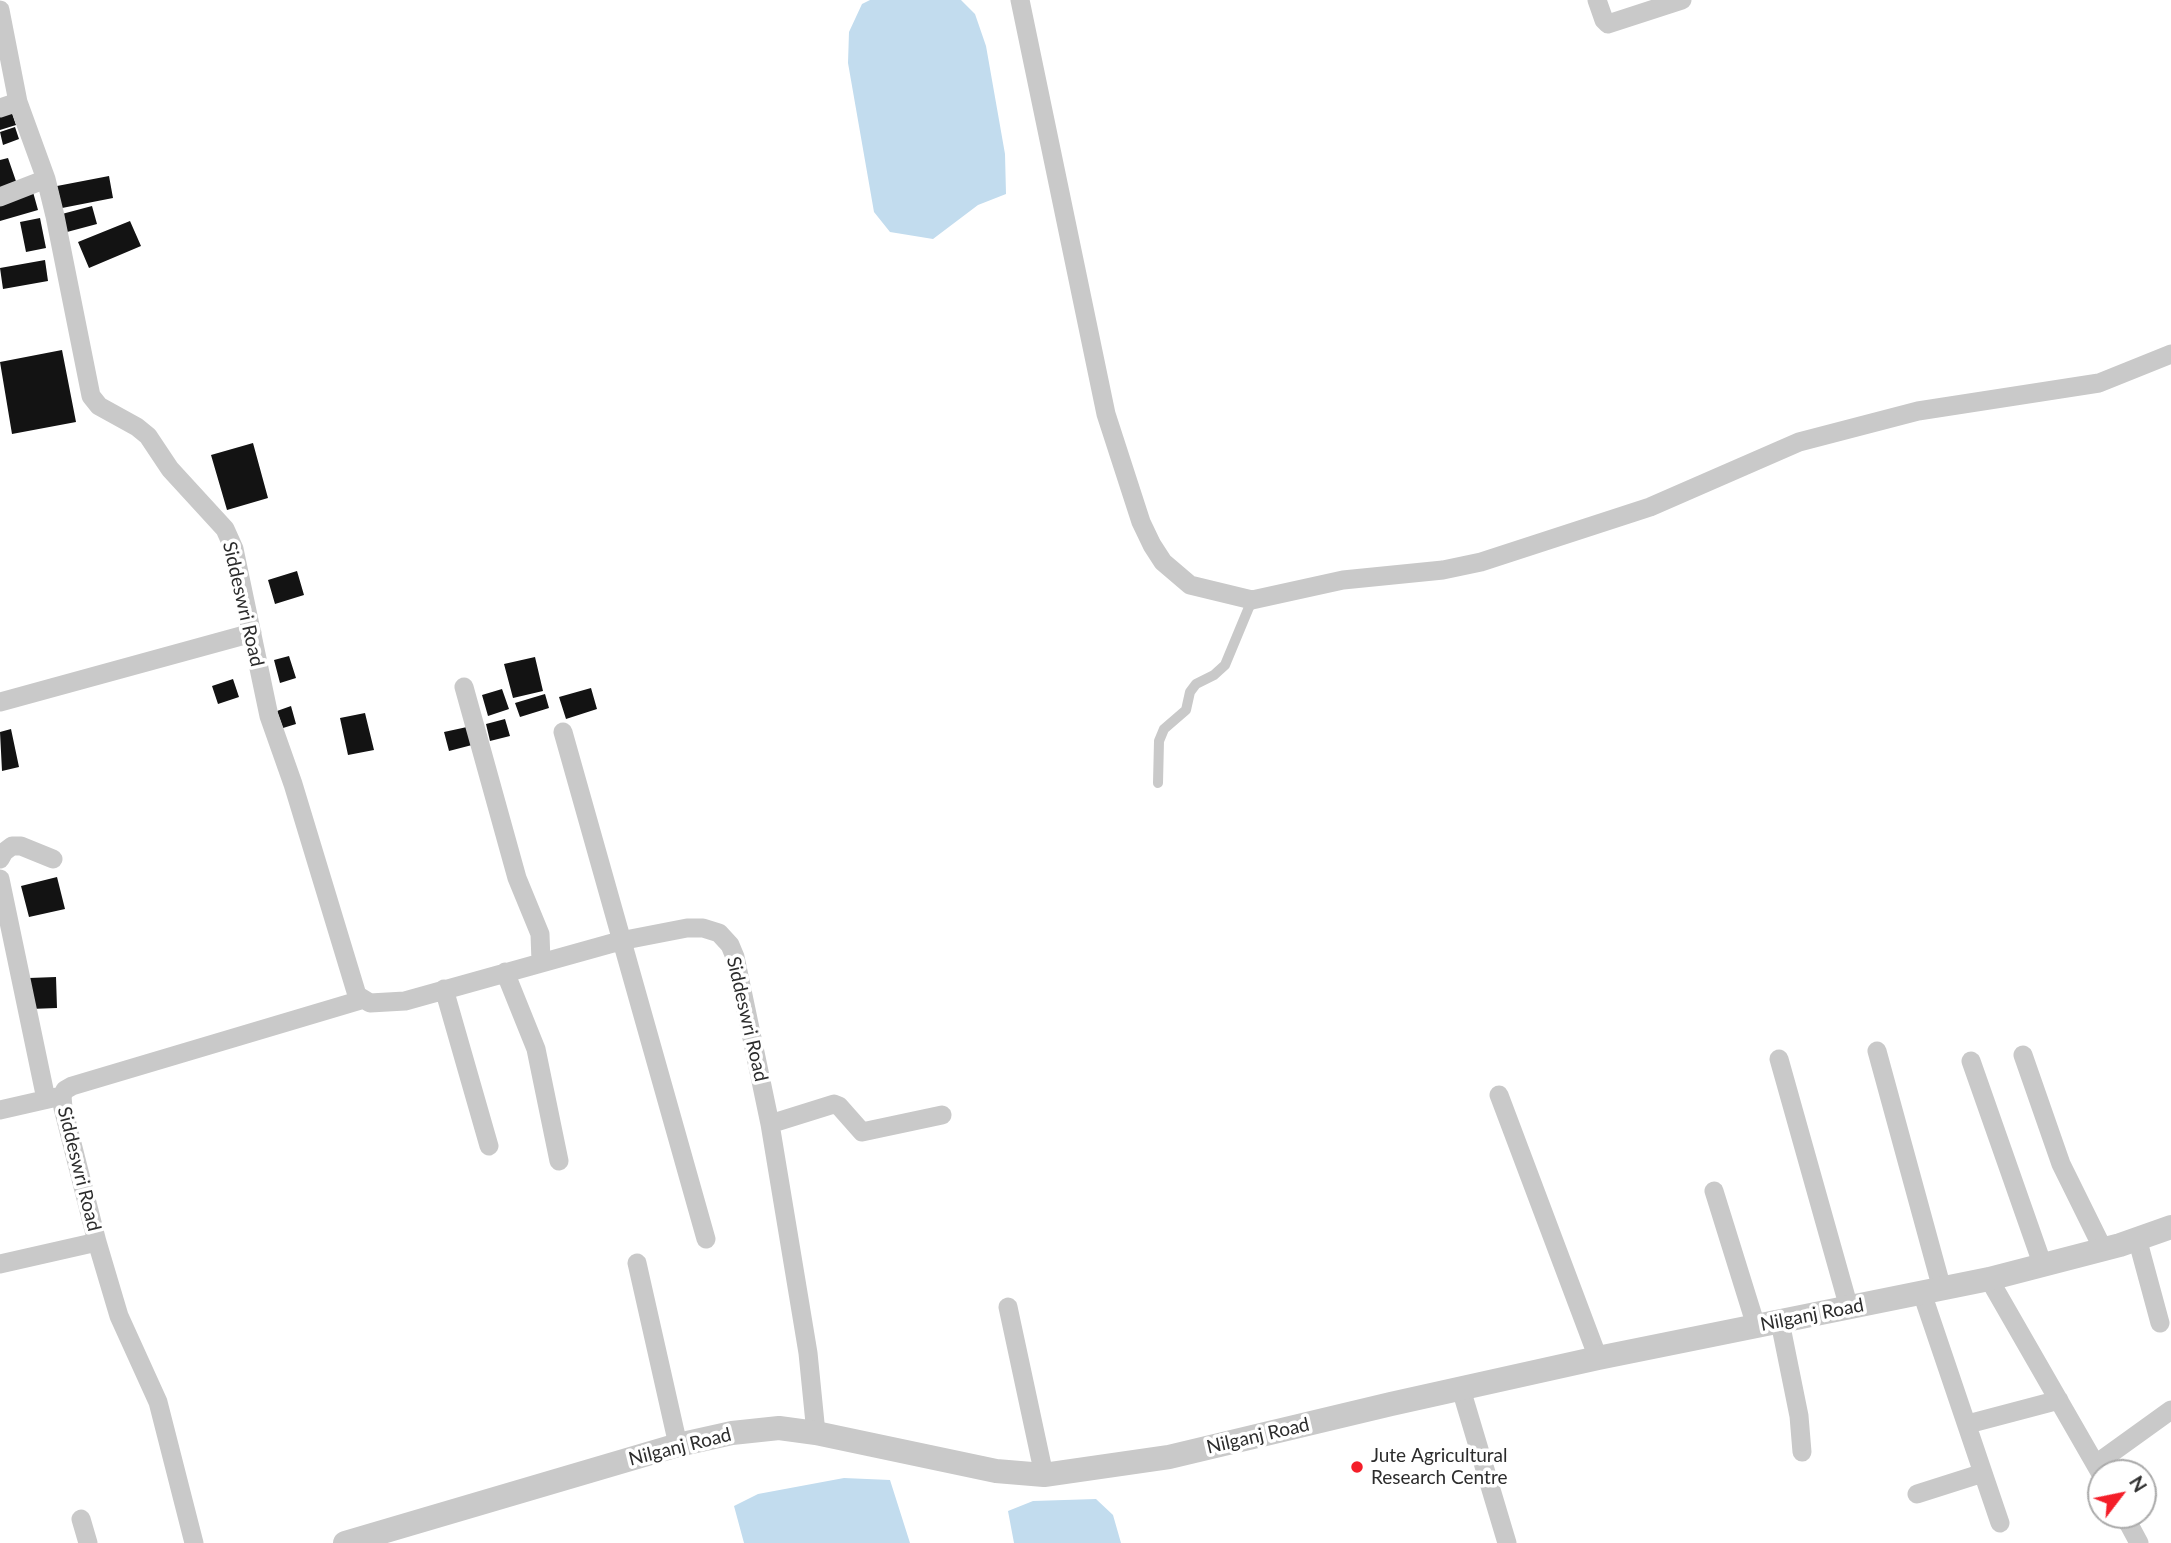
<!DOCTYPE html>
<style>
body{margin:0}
#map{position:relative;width:2171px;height:1543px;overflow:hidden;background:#fff;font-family:Lato,sans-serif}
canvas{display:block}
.north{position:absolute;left:2087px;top:1459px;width:70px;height:70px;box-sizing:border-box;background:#fff;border:2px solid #ababab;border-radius:50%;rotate:58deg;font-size:19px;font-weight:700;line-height:28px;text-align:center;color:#2c2c2c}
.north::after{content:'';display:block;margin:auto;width:24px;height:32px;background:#f41e29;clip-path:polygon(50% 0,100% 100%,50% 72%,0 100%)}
</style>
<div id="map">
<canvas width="2171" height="1543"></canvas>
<div class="north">N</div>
</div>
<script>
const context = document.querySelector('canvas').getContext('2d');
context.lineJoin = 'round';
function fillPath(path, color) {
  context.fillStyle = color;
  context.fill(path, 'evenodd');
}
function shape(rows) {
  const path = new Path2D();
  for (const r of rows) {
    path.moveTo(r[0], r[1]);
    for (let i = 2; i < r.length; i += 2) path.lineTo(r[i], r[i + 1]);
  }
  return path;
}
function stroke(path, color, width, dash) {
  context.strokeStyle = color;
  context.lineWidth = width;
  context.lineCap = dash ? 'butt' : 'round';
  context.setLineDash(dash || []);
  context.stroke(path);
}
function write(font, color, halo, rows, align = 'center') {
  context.font = font + ' Lato,sans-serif';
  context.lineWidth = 7;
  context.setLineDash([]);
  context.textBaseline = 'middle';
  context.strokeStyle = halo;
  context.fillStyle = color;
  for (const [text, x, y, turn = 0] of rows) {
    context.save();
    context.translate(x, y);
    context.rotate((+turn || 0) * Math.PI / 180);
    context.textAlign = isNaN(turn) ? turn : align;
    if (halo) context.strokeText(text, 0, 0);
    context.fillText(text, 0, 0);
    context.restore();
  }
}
fillPath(shape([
 [870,0,961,0,975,14,986,46,1005,154,1006,194,978,205,933,239,890,232,874,212,848,63,849,32,862,4],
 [844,1478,890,1480,910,1543,744,1543,734,1506,758,1494],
 [1096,1499,1113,1515,1121,1543,1014,1543,1008,1511,1033,1501]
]), '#c2dcee');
fillPath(shape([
 [10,107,16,125,0,130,0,110],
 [15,127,19,139,3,145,0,132],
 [8,158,18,187,0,194,0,160],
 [109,176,113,198,62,208,57,186],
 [33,192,38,210,0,221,0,202],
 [92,206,97,224,67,232,62,214],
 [40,218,46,248,26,252,20,222],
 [130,221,141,246,89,268,78,242],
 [45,260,48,281,3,289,0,268],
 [62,350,76,422,12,434,0,362],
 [253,443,268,498,227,510,211,455],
 [297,571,304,595,275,604,268,580],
 [289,656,296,678,280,683,274,660],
 [535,657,543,691,513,698,504,664],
 [233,679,239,697,218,704,212,686],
 [591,688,597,709,566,719,559,697],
 [502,689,509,709,488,716,482,695],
 [545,694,549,708,520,717,515,703],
 [291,706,296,724,283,728,277,711],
 [365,713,374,750,348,755,340,718],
 [505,719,510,736,490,741,486,724],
 [467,727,472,745,449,751,444,732],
 [11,729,19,767,2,771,0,732],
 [57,877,65,909,29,917,21,886],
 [56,977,57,1008,30,1009,29,978]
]), '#131313');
stroke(shape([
 [1158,783,1159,741,1164,729,1186,710,1190,692,1196,684,1214,675,1225,665,1252,600]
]), '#c9c9c9', 10);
stroke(shape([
 [1020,0,1106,414,1141,522,1152,545,1163,562,1190,585,1252,600,1343,580,1443,570,1481,562,1650,507,1799,442,1918,411,2099,383,2171,354],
 [1597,0,1604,20,1608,24,1682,0],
 [0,10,18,102,46,179,55,216,91,396,99,406,137,427,148,436,170,469,225,529,234,549,269,716,293,784,357,995,370,1003,405,1001,620,941,687,928,703,928,719,933,730,945,735,957,770,1124,808,1353,816,1433],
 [0,108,18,102],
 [0,197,46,179],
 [464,687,517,878,540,934,541,962],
 [0,702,252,633],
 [563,732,706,1239],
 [0,859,4,852,12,846,21,846,53,859],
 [0,879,46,1099],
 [505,972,536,1049,559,1161],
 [444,989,489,1146],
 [1877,1051,1942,1289],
 [2023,1055,2061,1164,2103,1249],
 [1779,1059,1849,1308],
 [1971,1061,2043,1266],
 [1499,1095,1598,1358],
 [0,1110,57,1097],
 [770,1124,834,1104,839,1106,862,1132,942,1115],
 [1714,1191,1756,1326],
 [2137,1238,2160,1323],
 [637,1263,678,1445],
 [0,1264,97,1242],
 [1989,1279,2101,1474],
 [1008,1307,1044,1475],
 [1780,1322,1799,1416,1802,1452],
 [1461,1389,1507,1543],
 [1968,1424,2059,1400],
 [2096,1464,2171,1410],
 [1983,1473,2000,1523],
 [1917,1494,1983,1473,1922,1293],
 [2124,1515,2139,1543],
 [81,1519,88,1543],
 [194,1543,158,1402,119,1316,97,1242,63,1108,62,1096,65,1090,72,1086,361,1000]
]), '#c9c9c9', 19);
stroke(shape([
 [345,1543,678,1445,732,1433,779,1428,816,1433,996,1471,1044,1475,1169,1457,1391,1404,1598,1358,1989,1279,2120,1245,2171,1227]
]), '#c9c9c9', 24);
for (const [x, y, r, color] of [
 [1357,1467,7,"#f41e29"]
]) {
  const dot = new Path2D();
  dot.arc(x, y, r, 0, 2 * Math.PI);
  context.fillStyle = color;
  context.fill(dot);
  stroke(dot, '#fff', 2.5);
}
write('19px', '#2c2c2c', '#fff', [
 ["Siddeswri Road",243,604,77],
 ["Siddeswri Road",747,1019,77],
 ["Siddeswri Road",79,1169,76],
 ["Nilganj Road",1812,1315,-11],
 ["Nilganj Road",1258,1436,-13],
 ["Nilganj Road",680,1447,-14]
]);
write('19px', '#2c2c2c', '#fff', [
 ["Jute Agricultural",1371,1456],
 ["Research Centre",1371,1478]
], 'left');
</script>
